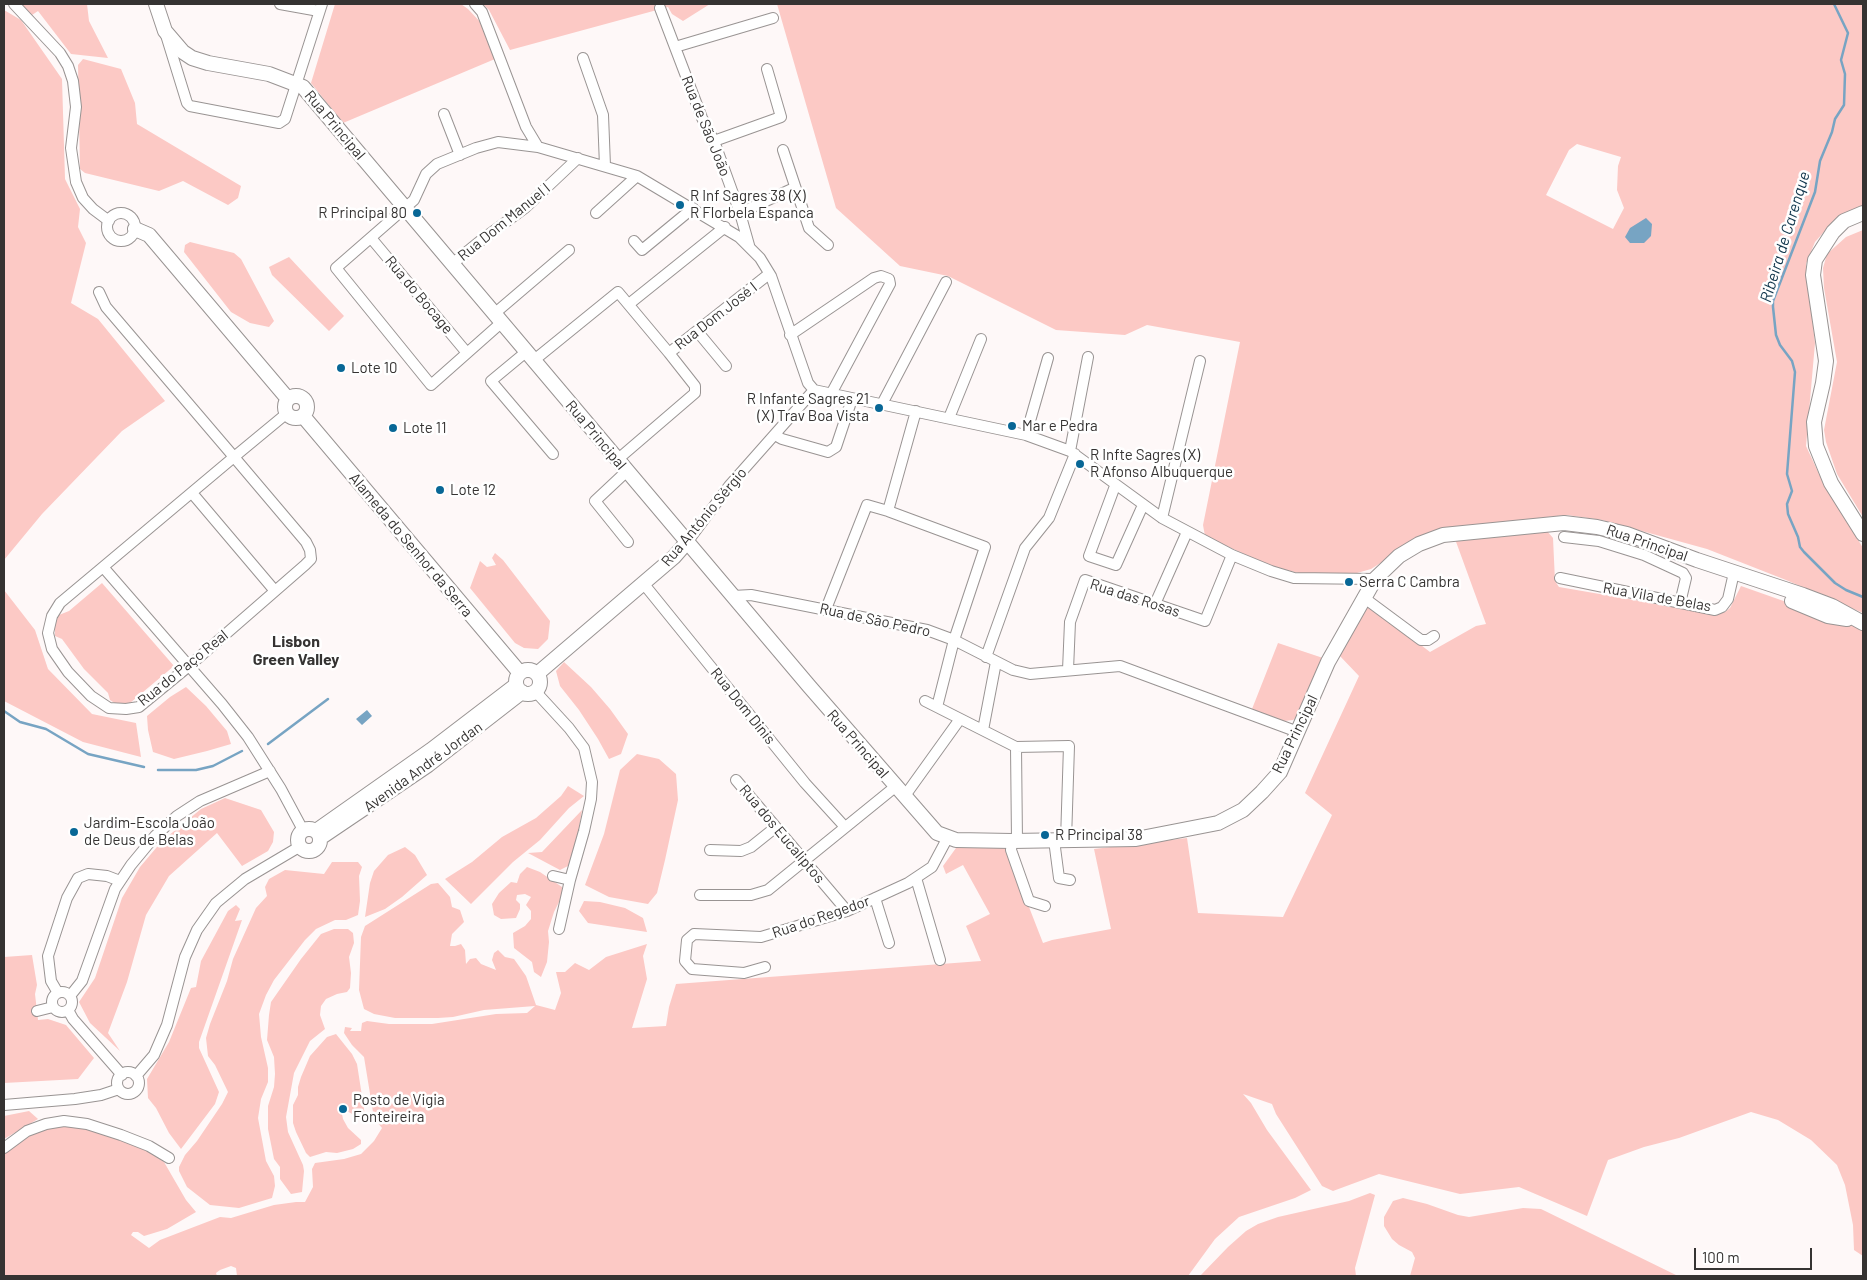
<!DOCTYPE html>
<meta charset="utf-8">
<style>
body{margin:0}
#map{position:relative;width:1867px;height:1280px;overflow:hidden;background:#fef8f8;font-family:Barlow,sans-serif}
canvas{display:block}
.frame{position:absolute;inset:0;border:5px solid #353332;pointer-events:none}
.scale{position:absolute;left:1694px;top:1248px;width:118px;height:22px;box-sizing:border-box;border:2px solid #353332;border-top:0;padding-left:6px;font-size:15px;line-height:18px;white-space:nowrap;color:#353332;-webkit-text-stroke:4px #fff;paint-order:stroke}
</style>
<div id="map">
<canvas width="1867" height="1280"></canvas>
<div class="frame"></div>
<div class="scale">100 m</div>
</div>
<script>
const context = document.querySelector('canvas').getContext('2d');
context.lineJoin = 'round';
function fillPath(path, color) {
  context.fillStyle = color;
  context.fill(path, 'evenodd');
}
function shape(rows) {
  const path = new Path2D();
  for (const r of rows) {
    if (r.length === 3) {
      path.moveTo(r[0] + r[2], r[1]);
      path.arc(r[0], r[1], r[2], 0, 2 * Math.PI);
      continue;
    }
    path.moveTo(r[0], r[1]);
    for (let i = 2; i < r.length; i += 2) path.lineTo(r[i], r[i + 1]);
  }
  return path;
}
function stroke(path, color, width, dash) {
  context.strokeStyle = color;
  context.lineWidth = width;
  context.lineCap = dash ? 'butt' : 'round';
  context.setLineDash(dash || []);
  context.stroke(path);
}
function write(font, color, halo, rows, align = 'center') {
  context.font = font + ' Barlow,sans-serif';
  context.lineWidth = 5;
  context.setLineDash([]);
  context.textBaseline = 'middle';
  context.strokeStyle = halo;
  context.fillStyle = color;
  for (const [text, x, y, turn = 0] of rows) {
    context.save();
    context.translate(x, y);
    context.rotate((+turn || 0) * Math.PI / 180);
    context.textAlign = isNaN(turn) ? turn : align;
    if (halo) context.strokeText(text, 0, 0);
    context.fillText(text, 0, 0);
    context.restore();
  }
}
fillPath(shape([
 [17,4,87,4,89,21,108,58,71,54,38,11,32,15],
 [335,4,461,4,468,9,483,25,495,59,343,123,311,83],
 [483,4,710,4,683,21,672,14,668,7,510,50,489,10],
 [777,4,1863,4,1863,206,1837,217,1815,242,1806,264,1815,343,1806,446,1819,474,1863,548,1863,613,1786,580,1707,549,1602,520,1567,515,1482,524,1439,531,1417,540,1371,569,1357,573,1299,573,1270,566,1205,536,1203,525,1240,342,1147,325,1125,335,1056,330,948,276,900,266,836,208],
 [1577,144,1621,157,1618,166,1617,190,1624,208,1613,229,1546,195,1569,150],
 [4,10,21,20,62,79,65,179,80,209,78,227,86,243,71,303,98,319,165,401,122,431,42,514,4,560],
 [83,59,121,69,135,103,137,124,241,186,238,198,228,205,183,181,159,191,85,173,80,169,78,65],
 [1863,230,1863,517,1837,474,1826,442,1824,430,1837,362,1824,288,1823,268,1827,254,1846,237],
 [190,242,234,253,241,259,274,321,269,327,250,323,231,312,184,252,185,245],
 [289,257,344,316,329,331,272,275,269,267],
 [1547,531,1553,538,1555,581,1559,587,1716,614,1725,612,1730,608,1741,586,1863,629,1863,1256,1854,1250,1853,1225,1845,1185,1837,1165,1811,1140,1778,1120,1751,1112,1679,1138,1644,1147,1608,1160,1587,1216,1519,1187,1460,1194,1379,1174,1333,1191,1322,1186,1276,1114,1272,1104,1243,1094,1251,1103,1267,1130,1311,1190,1295,1198,1239,1217,1215,1239,1188,1276,237,1276,236,1268,231,1266,220,1270,216,1273,217,1276,4,1276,4,1151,27,1133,64,1123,87,1127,149,1151,164,1162,186,1200,196,1212,167,1229,144,1236,138,1232,133,1232,131,1235,149,1248,160,1240,220,1217,231,1218,274,1205,296,1202,305,1202,313,1187,312,1169,315,1163,344,1159,361,1154,374,1141,382,1128,377,1122,373,1112,364,1057,352,1045,344,1033,345,1027,352,1028,350,1031,361,1031,362,1023,367,1021,389,1024,432,1024,496,1014,527,1013,535,1006,484,1010,453,1017,438,1018,395,1018,374,1014,364,1009,359,990,361,937,365,926,431,884,438,883,450,897,452,907,460,910,464,922,452,934,450,946,455,946,461,944,465,950,466,964,470,959,476,958,481,964,496,970,492,960,494,953,498,950,505,957,514,959,519,966,526,976,536,1005,555,1010,561,993,556,972,565,972,575,963,589,970,606,957,647,944,643,956,647,979,632,1028,666,1026,669,1007,676,984,981,961,966,926,990,914,963,865,946,874,943,866,956,848,1006,848,1043,943,1052,940,1111,929,1094,849,1187,838,1198,913,1283,917,1332,815,1305,793,1359,676,1338,654,1367,604,1430,652,1476,626,1486,624,1455,539],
 [495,553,503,560,550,621,548,639,538,649,524,648,515,643,470,588,480,561,487,567,496,565,492,558],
 [102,583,174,666,130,703,116,704,110,700,108,693,84,669,62,639,55,636,55,623,59,615,69,611],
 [4,590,35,630,48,669,92,714,136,723,141,757,83,742,4,701],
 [1278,643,1323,658,1299,715,1293,720,1284,721,1252,709],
 [564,662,591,687,610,709,628,734,621,754,609,759,598,739,579,710,560,686,556,671],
 [186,687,206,706,227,731,231,744,207,751,174,759,153,752,148,730,147,716,170,697],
 [637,754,659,759,676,774,678,800,665,860,657,893,648,904,609,897,585,885,604,834,620,770],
 [568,786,584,796,569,808,540,840,513,862,471,904,445,879,472,862,502,837,536,818,561,796],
 [225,798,261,810,274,832,273,842,268,851,242,866,217,833,169,876,146,915,127,982,108,1033,120,1051,90,1023,79,1002,95,978,122,898,140,867,162,841,201,809],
 [582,810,577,841,570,865,560,870,528,853,542,852],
 [405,847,415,855,427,875,402,897,385,909,365,917,370,883,374,871,388,855],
 [332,862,358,862,362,867,359,876,360,901,358,915,346,920,335,920,316,929,305,940,274,980,266,995,259,1014,261,1037,268,1068,268,1082,261,1099,258,1118,266,1161,274,1176,275,1186,272,1198,239,1208,210,1205,187,1187,179,1171,179,1167,185,1155,197,1141,222,1104,228,1092,215,1065,208,1056,206,1038,210,1024,227,981,233,959,256,908,267,896,265,887,269,879,285,870,324,874],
 [527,867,540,872,562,887,562,896,554,912,548,931,549,942,547,962,541,977,534,972,532,962,514,948,513,933,525,926,531,919,531,911,526,905,531,897,525,894,517,895,516,900,520,904,520,909,516,918,501,919,494,915,492,904,499,893,511,882,517,883,520,874],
 [584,901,600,902,625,908,643,918,647,932,588,923,579,911],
 [236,905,240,909,235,921,242,920,199,1042,199,1048,219,1092,215,1104,181,1149,169,1133,156,1108,148,1098,147,1079,169,1042,191,988,196,987,201,961,228,911],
 [334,929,348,929,353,933,354,943,349,957,351,973,350,988,347,992,337,994,326,999,321,1006,320,1015,325,1029,310,1041,294,1073,286,1117,288,1132,303,1165,304,1171,302,1192,291,1194,280,1179,280,1167,274,1159,268,1129,268,1106,274,1087,275,1074,274,1057,267,1040,269,1015,271,1002,301,959,321,934],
 [32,955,37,985,35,994,38,1020,48,1019,66,1025,94,1058,78,1079,4,1083,4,957],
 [336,1034,352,1054,357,1064,366,1122,347,1111,342,1114,343,1119,348,1128,361,1140,361,1144,353,1149,337,1153,326,1152,310,1157,306,1153,296,1132,293,1123,293,1105,298,1095,298,1087,301,1077,310,1056,327,1037],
 [29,1111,38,1119,4,1139,4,1116],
 [1370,1193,1375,1195,1355,1268,1356,1276,1200,1276,1228,1247,1246,1231,1258,1224,1278,1217,1349,1201],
 [1403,1198,1427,1204,1458,1215,1469,1217,1523,1208,1541,1209,1678,1276,1410,1276,1415,1258,1412,1252,1399,1245,1392,1239,1384,1226,1384,1217,1393,1201]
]), '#fcc9c5');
fillPath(shape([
 [1646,218,1652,224,1651,236,1644,243,1630,243,1625,237,1630,228],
 [367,710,372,716,362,725,356,719]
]), '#77a4c3');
stroke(shape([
 [1834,4,1848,33,1841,60,1845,74,1844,105,1835,119,1832,132,1820,161,1815,192,1773,301,1773,307,1776,335,1780,345,1792,361,1795,372,1787,474,1792,491,1787,504,1788,514,1798,537,1800,547,1804,552,1835,583,1846,590,1863,597],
 [4,711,20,722,46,729,88,754,144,767],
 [268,744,328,699],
 [158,770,196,770,213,766,242,751]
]), '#77a4c3', 2.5);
const street = shape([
 [14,4,60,53,68,66,73,81,76,107,71,148,76,182,83,198,93,209,109,221],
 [280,4,319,11],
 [475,4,482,12,526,127,538,147],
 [660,8,702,118,714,141,740,213,749,245],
 [166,35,187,103,190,106,279,123,285,119,322,4],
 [675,47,773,18],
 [583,58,603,115,605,166],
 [444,114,460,155],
 [714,141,781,117,767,69],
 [783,150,809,228,828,245],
 [596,213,637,176],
 [740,213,794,188],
 [121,227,14],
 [371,238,467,353],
 [634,241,642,250,693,208],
 [452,264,484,238,525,208,578,158],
 [99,292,106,307,234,457,306,542,310,550,311,559,305,565,189,666,139,707,126,709,109,708,91,696,68,672,52,649,48,633,52,616,60,603,103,567,234,457,286,414],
 [629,304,725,227],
 [494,314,569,250],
 [501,323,431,385,336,268,414,200,426,174,437,164,476,148,498,142,538,147,637,176,739,237,760,258,771,276,808,383,814,390,1026,435,1070,451,1162,518,1232,555,1271,571,1294,578,1375,579],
 [697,331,726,366],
 [790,335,874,278,881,276,889,279,890,284,831,394],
 [526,352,491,381,553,454],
 [533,361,618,292,669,353,769,274],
 [882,404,946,282],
 [949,418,981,339],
 [775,435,782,439,828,452,836,447,852,399],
 [1026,435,1048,358],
 [1070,451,1088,357],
 [617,460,695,393,695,386,669,353],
 [627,471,595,501,628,542],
 [1115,486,1089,556,1116,565,1143,505],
 [192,493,275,591],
 [888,511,916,411],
 [1162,518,1200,361],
 [1564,537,1599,541,1644,555,1683,573,1686,578,1680,603],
 [688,541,729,486,814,390],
 [103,567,222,704,248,737,281,789,303,830],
 [1560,578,1715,610,1722,607,1728,599,1733,577],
 [643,583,805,783,845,827],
 [733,596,751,595,927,630,954,640,1013,670,1030,674,1120,666,1298,732],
 [1363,597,1421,640,1428,640,1434,636],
 [1155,604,1187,532],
 [826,609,867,505,888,511,985,547,954,640,937,707],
 [986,657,1025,548,1049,518,1075,454],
 [1068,670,1070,622,1085,580,1205,621,1232,555],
 [535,691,569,728,584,748,592,782,591,799,584,831,570,880,559,929],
 [925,701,1016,747,1069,746,1066,840],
 [983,730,996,662],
 [1016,747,1017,841],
 [736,780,847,911],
 [904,797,960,719],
 [1054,840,1059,878,1070,880],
 [1012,841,1011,850,1029,901,1045,906],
 [710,850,741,851,751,847,776,827],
 [553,876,570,880],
 [916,878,940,960],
 [700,895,751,895,768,890,895,787],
 [875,898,889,943],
 [765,967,744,973,692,969,685,961,687,940,694,934,761,937,847,911,908,883,932,867,948,837],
 [62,1002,10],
 [58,993,51,981,48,956,67,898,78,878,88,874,107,876,120,881],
 [70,996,82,981,115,889,131,865,155,836,177,816,200,801,270,771],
 [68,1010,73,1019,122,1075],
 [37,1011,53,1007],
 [128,1083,11],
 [136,1076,154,1055,167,1025,185,957,197,930,216,903,245,879,299,847],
 [4,1105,75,1099,101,1095,119,1089],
 [4,1148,27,1131,46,1124,64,1121,87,1124,121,1135,149,1146,169,1158]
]);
const secondary = shape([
 [156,4,165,31,183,52,192,58,208,63,269,74,303,87,809,686,937,833,956,840,1012,841,1136,839,1218,823,1243,810,1262,792,1280,772,1328,662,1375,579,1399,556,1419,544,1443,535,1564,523,1597,527,1627,534,1697,560,1803,595,1832,606,1863,623],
 [1863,213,1844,221,1833,232,1815,260,1813,275,1826,361,1823,383,1814,422,1816,446,1831,483,1863,534],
 [135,229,149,235,288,399],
 [296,407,11],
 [303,416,520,673],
 [1792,601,1828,616,1847,619],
 [528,682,12],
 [537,674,674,557,688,541],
 [309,840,11],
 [316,831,431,750,516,685],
 [320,838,428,765,522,692]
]);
stroke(street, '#999493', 12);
stroke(secondary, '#999493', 16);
stroke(street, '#fff', 10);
stroke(secondary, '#fff', 14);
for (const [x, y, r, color] of [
 [680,205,5,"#086796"],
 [417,213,5,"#086796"],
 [341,368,5,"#086796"],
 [879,408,5,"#086796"],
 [1012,426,5,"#086796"],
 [393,428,5,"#086796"],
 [1080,464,5,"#086796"],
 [440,490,5,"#086796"],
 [1349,582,5,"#086796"],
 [74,832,5,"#086796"],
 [1045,835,5,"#086796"],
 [343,1109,5,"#086796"]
]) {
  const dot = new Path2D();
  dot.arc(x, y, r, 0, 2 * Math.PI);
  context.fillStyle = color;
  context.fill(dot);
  stroke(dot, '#fff', 2);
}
write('15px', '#353332', '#fff', [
 ["Rua Principal",335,125,50],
 ["Rua de São João",706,126,68],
 ["Rua Dom Manuel I",504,222,-39],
 ["Rua do Bocage",419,295,50],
 ["Rua Dom José I",716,316,-38],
 ["Rua Principal",596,435,50],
 ["Rua António Sérgio",704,517,-50],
 ["Rua Principal",1647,543,19],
 ["Alameda do Senhor da Serra",411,545,50],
 ["Rua Vila de Belas",1657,597,10],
 ["Rua das Rosas",1135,598,18],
 ["Rua de São Pedro",875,620,12],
 ["Rua do Paço Real",183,668,-39],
 ["Rua Dom Dinis",743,706,51],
 ["Rua Principal",1295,734,-64],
 ["Rua Principal",858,744,49],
 ["Avenida André Jordan",423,767,-36],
 ["Rua dos Eucaliptos",782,834,50],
 ["Rua do Regedor",821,917,-19]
]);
write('15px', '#353332', '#fff', [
 ["R Inf Sagres 38 (X)",690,196],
 ["R Florbela Espanca",690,213],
 ["R Principal 80",407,213,"right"],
 ["Lote 10",351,368],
 ["R Infante Sagres 21",869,399,"right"],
 ["(X) Trav Boa Vista",869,416,"right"],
 ["Mar e Pedra",1022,426],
 ["Lote 11",403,428],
 ["R Infte Sagres (X)",1090,455],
 ["R Afonso Albuquerque",1090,472],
 ["Lote 12",450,490],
 ["Serra C Cambra",1359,582],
 ["Jardim-Escola João",84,823],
 ["de Deus de Belas",84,840],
 ["R Principal 38",1055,835],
 ["Posto de Vigia",353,1100],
 ["Fonteireira",353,1117]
], 'left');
write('italic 16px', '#10354b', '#fff', [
 ["Ribeira de Carenque",1785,237,-73]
]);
write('bold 16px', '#353332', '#fff', [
 ["Lisbon",296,642],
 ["Green Valley",296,660]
]);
</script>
